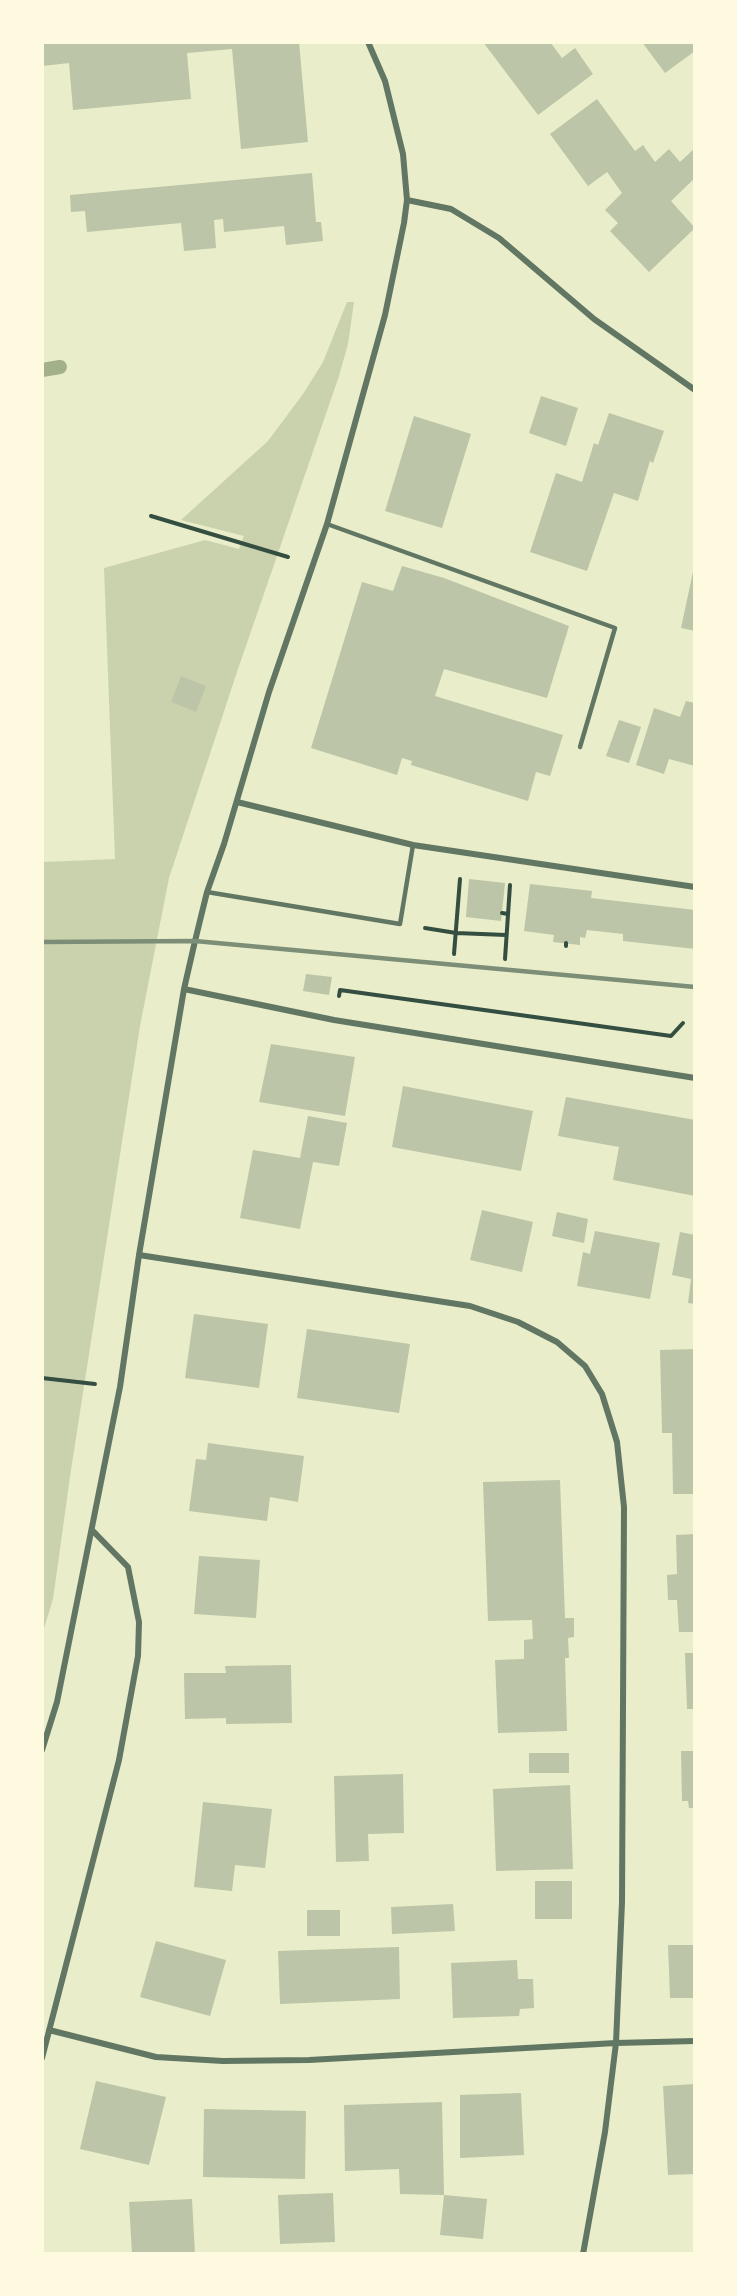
<!DOCTYPE html>
<style>
body{margin:0}
#map{position:relative;width:737px;height:2296px;overflow:hidden;background:#e9edc9;font-family:"Nunito Sans",sans-serif}
canvas{display:block}
.frame{position:absolute;inset:0;border:44px solid #fefae0;pointer-events:none}
</style>
<div id="map">
<canvas width="737" height="2296"></canvas>
<div class="frame"></div>
</div>
<script>
const context = document.querySelector('canvas').getContext('2d');
context.lineJoin = 'round';
function fillPath(path, color) {
  context.fillStyle = color;
  context.fill(path, 'evenodd');
}
function shape(rows) {
  const path = new Path2D();
  for (const r of rows) {
    path.moveTo(r[0], r[1]);
    for (let i = 2; i < r.length; i += 2) path.lineTo(r[i], r[i + 1]);
  }
  return path;
}
function stroke(path, color, width, dash) {
  context.strokeStyle = color;
  context.lineWidth = width;
  context.lineCap = dash ? 'butt' : 'round';
  context.setLineDash(dash || []);
  context.stroke(path);
}
fillPath(shape([
 [347,302,354,302,348,344,339,376,237,672,169,878,140,1026,71,1470,53,1599,42,1635,42,862,115,859,104,568,205,540,239,549,244,536,181,520,268,441,303,394,323,362]
]), '#cad2ad');
stroke(shape([
 [42,370,60,367]
]), '#a3b18a', 14);
fillPath(shape([
 [42,42,299,42,308,142,241,149,232,49,187,53,191,99,73,110,69,63,42,66],
 [483,42,550,42,562,58,575,48,593,74,538,115],
 [642,42,692,42,695,51,665,73],
 [597,99,635,151,643,145,655,162,669,149,680,162,695,148,695,178,671,201,695,228,649,272,610,231,618,223,605,210,622,193,607,172,588,186,550,134],
 [312,173,316,222,321,222,323,241,286,245,284,226,224,232,223,219,214,220,216,248,184,251,181,223,87,232,85,211,71,212,70,195],
 [541,396,578,408,566,446,529,433],
 [609,413,664,431,653,463,650,461,638,501,614,493,587,571,530,552,556,473,582,482,594,443,598,445],
 [414,416,471,434,442,528,385,511],
 [402,566,444,578,569,626,547,698,444,669,435,696,563,735,550,776,536,772,528,801,411,765,412,761,402,758,397,775,311,748,362,582,393,591],
 [694,567,695,567,695,631,681,628],
 [181,676,206,686,196,712,171,702],
 [686,701,695,703,695,766,669,759,664,774,636,765,654,708,680,717],
 [619,720,641,727,629,763,606,756],
 [469,879,505,883,501,921,466,917],
 [530,884,592,891,591,898,695,910,695,949,623,941,623,934,587,930,585,938,580,937,580,945,553,942,554,935,524,931],
 [306,974,332,977,329,995,303,991],
 [271,1044,355,1057,345,1116,259,1102],
 [403,1086,533,1111,521,1171,392,1147],
 [566,1097,695,1120,695,1196,613,1180,619,1147,558,1136],
 [308,1116,347,1123,339,1166,313,1162,300,1229,240,1218,253,1150,300,1158],
 [482,1210,533,1222,522,1272,470,1260],
 [557,1212,588,1219,584,1243,552,1236],
 [595,1231,660,1243,650,1299,577,1286,583,1252,590,1254],
 [680,1232,695,1235,695,1304,688,1303,691,1279,672,1275],
 [194,1314,268,1324,259,1388,185,1378],
 [307,1329,410,1344,399,1413,297,1398],
 [695,1349,695,1494,673,1494,672,1433,662,1433,660,1350],
 [208,1443,304,1456,298,1502,270,1497,267,1521,189,1511,196,1459,206,1460],
 [560,1480,565,1618,574,1618,574,1637,568,1638,569,1658,565,1658,567,1731,498,1733,495,1660,524,1659,524,1640,533,1639,532,1620,488,1621,483,1482],
 [695,1534,695,1632,679,1632,677,1600,668,1600,667,1575,677,1574,676,1535],
 [199,1556,260,1560,256,1618,194,1614],
 [685,1653,695,1653,695,1709,687,1709],
 [291,1665,292,1723,226,1724,226,1718,185,1719,184,1673,226,1673,225,1666],
 [681,1751,695,1751,695,1808,689,1808,688,1801,682,1801],
 [529,1753,569,1753,569,1773,529,1773],
 [403,1774,404,1833,368,1834,369,1861,336,1862,334,1776],
 [570,1785,573,1869,496,1871,493,1789],
 [203,1802,272,1809,265,1868,235,1865,232,1891,194,1887],
 [535,1881,572,1881,572,1919,535,1919],
 [453,1904,455,1931,392,1934,391,1907],
 [307,1910,340,1910,340,1936,307,1936],
 [156,1941,226,1960,210,2016,140,1997],
 [668,1945,695,1945,695,1998,670,1998],
 [399,1947,400,1999,280,2004,278,1951],
 [517,1960,518,1979,533,1979,534,2008,520,2009,519,2016,453,2018,451,1963],
 [96,2081,166,2097,149,2165,80,2149],
 [695,2084,695,2174,668,2175,663,2086],
 [521,2093,524,2155,460,2158,460,2095],
 [442,2102,444,2195,400,2194,399,2169,345,2171,344,2105],
 [204,2109,306,2111,305,2179,203,2177],
 [333,2193,335,2242,280,2244,278,2195],
 [444,2195,487,2199,483,2239,440,2235],
 [192,2199,195,2254,132,2254,129,2202]
]), '#bcc5a7');
stroke(shape([
 [151,516,288,557],
 [502,913,508,914],
 [425,928,456,933,506,935],
 [566,946,566,943],
 [454,954,460,879],
 [505,959,510,885],
 [339,996,340,990,671,1036,683,1023],
 [42,1378,95,1384]
]), '#344e41', 4);
stroke(shape([
 [327,524,615,628,580,747],
 [207,892,400,924,413,845]
]), '#617663', 4.5);
stroke(shape([
 [407,200,451,209,499,238,594,319,695,390],
 [237,802,413,845,695,887],
 [184,989,334,1020,695,1078],
 [139,1255,470,1306,518,1322,557,1342,585,1366,602,1394,617,1442,624,1507,622,1902,616,2043,605,2132,583,2254],
 [42,1750,57,1702,120,1387,139,1255,184,989,195,941,207,892,224,844,269,692,327,524,385,315,404,223,407,200,403,154,385,81,368,42],
 [49,2030,156,2057,223,2061,309,2060,616,2043,695,2041],
 [42,2058,119,1760,138,1656,139,1622,128,1567,92,1530]
]), '#617663', 6);
stroke(shape([
 [42,942,195,941,695,987]
]), '#7c8e77', 4.5);
</script>
